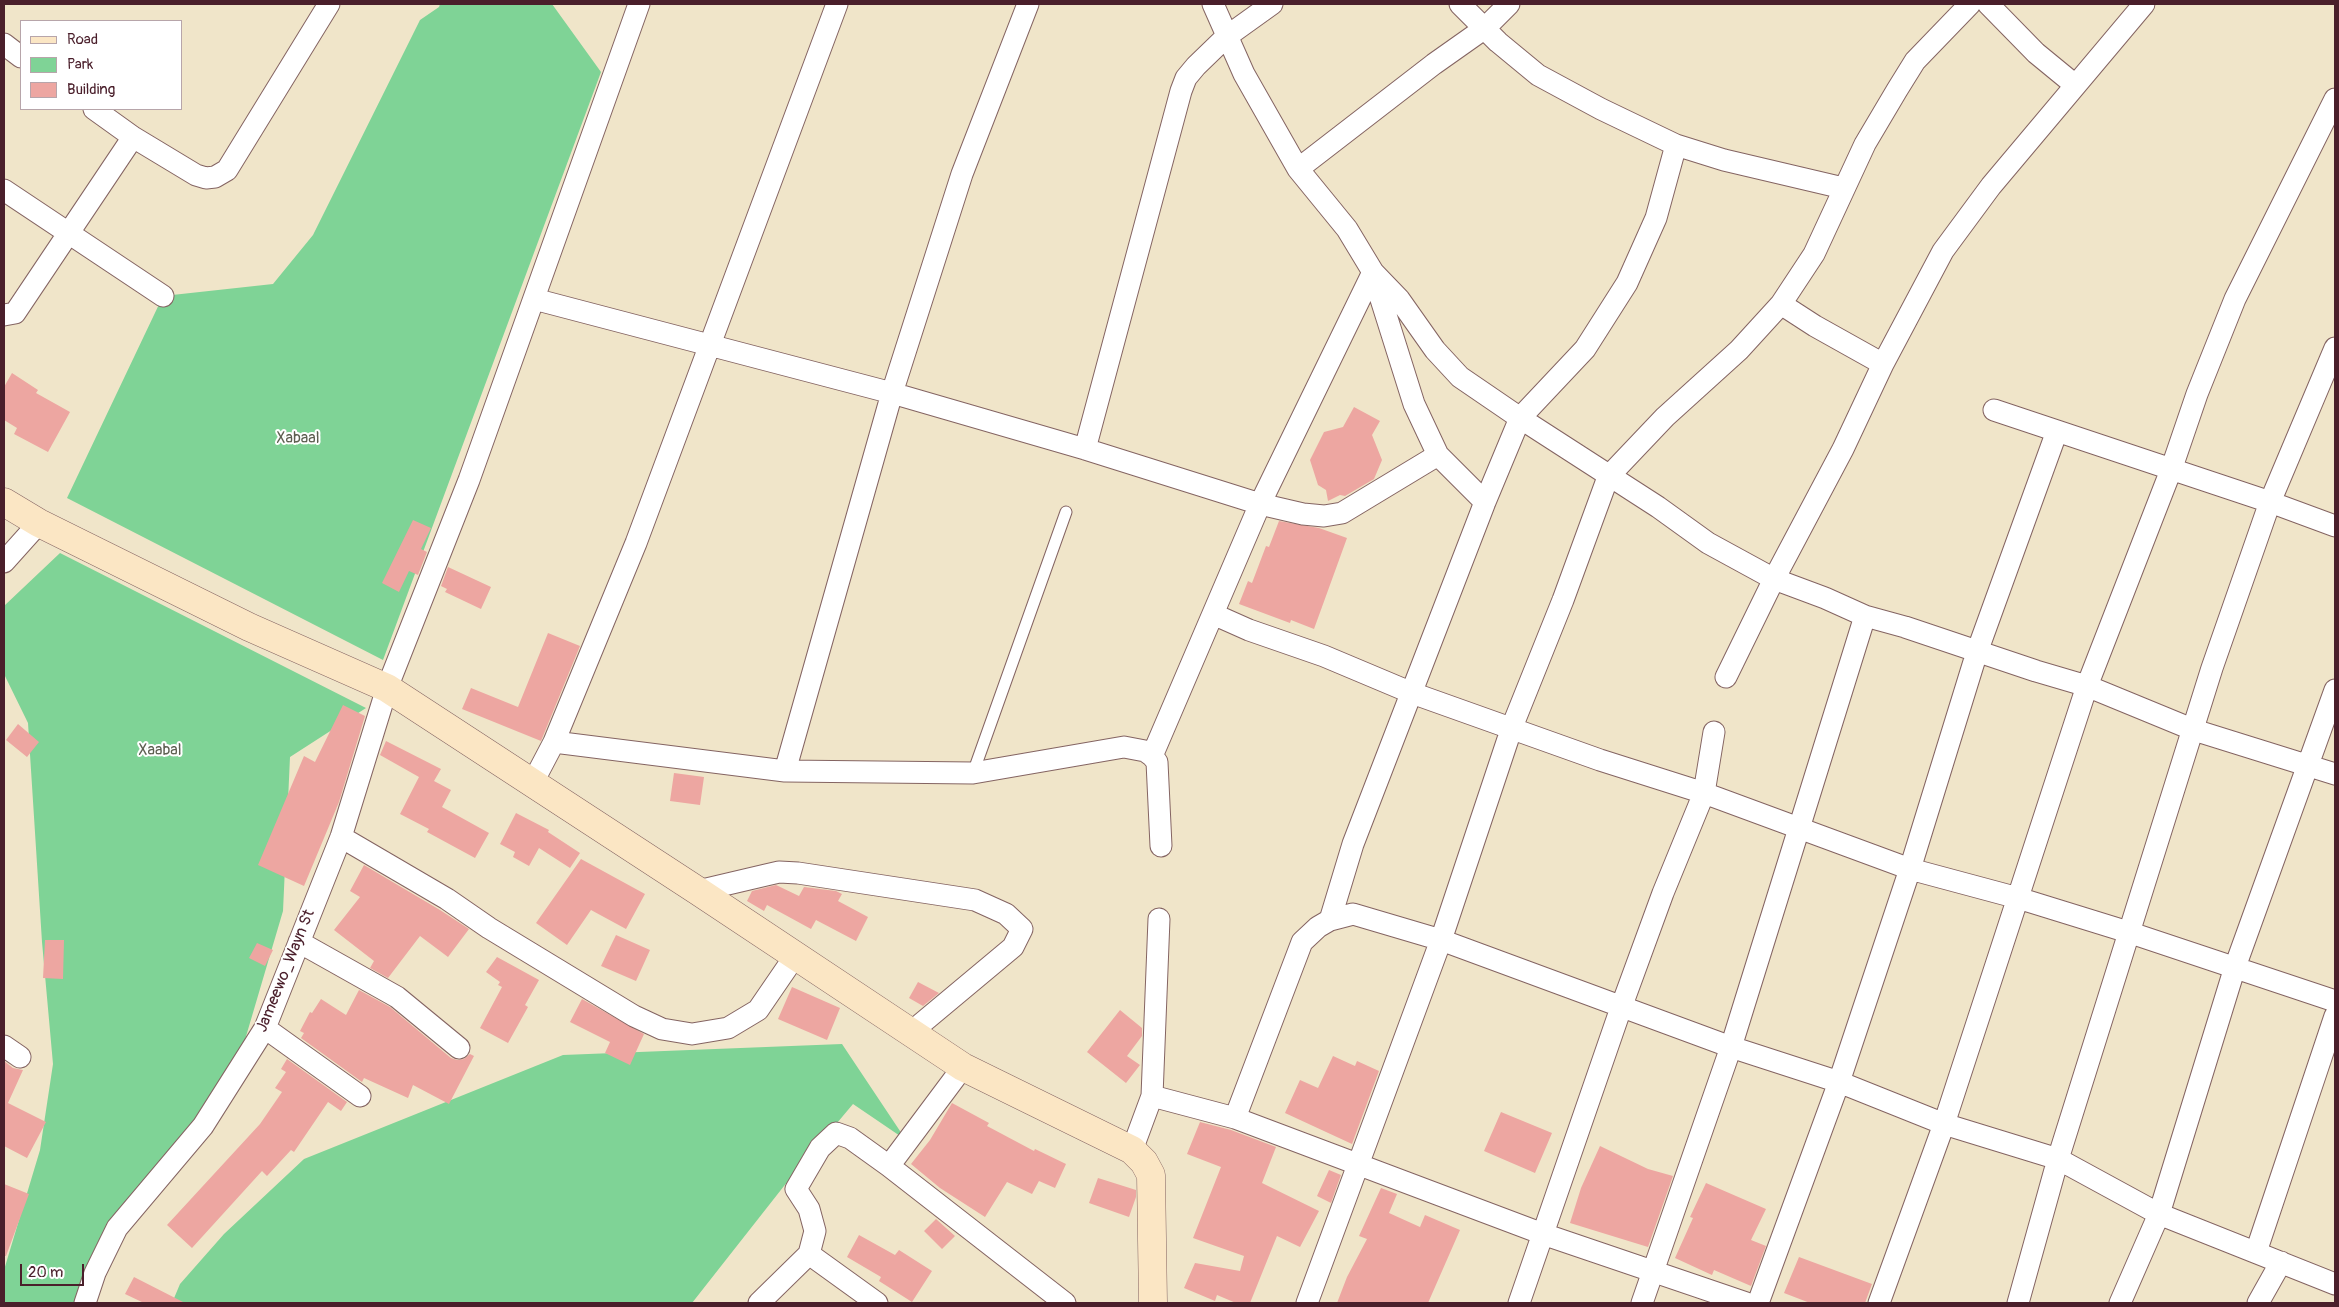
<!DOCTYPE html>
<style>
body{margin:0}
#map{position:relative;width:2339px;height:1307px;overflow:hidden;background:#f0e5c9;font-family:Pangolin,sans-serif}
canvas{display:block}
.frame{position:absolute;inset:0;border:5px solid #4a1f2b;pointer-events:none}
.legend{position:absolute;left:20px;top:20px;width:162px;height:90px;box-sizing:border-box;background:#fff;border:1px solid #b7a5aa;margin:0;padding:6px 9px;list-style:none;font-size:15px;color:#4a1f2b}
.legend li{display:flex;align-items:center;gap:10px;height:25px}
.legend b{width:25px;border:1px solid #b7a5aa}
.scale{position:absolute;left:20px;top:1264px;width:64px;height:22px;box-sizing:border-box;border:2px solid #4a1f2b;border-top:0;padding-left:6px;font-size:15px;line-height:18px;white-space:nowrap;color:#4a1f2b;-webkit-text-stroke:4px #fff;paint-order:stroke}
</style>
<div id="map">
<canvas width="2339" height="1307"></canvas>
<div class="frame"></div>
<ul class="legend">
<li><b style="height:6px;background:#fbe6c4"></b>Road</li>
<li><b style="height:14px;background:#7fd396"></b>Park</li>
<li><b style="height:14px;background:#eda6a1"></b>Building</li>
</ul>
<div class="scale">20 m</div>
</div>
<script>
const context = document.querySelector('canvas').getContext('2d');
context.lineJoin = 'round';
function fillPath(path, color) {
  context.fillStyle = color;
  context.fill(path, 'evenodd');
}
function shape(rows) {
  const path = new Path2D();
  for (const r of rows) {
    path.moveTo(r[0], r[1]);
    for (let i = 2; i < r.length; i += 2) path.lineTo(r[i], r[i + 1]);
  }
  return path;
}
function stroke(path, color, width, dash) {
  context.strokeStyle = color;
  context.lineWidth = width;
  context.lineCap = dash ? 'butt' : 'round';
  context.setLineDash(dash || []);
  context.stroke(path);
}
function write(font, color, halo, rows, align = 'center') {
  context.font = font + ' Pangolin,sans-serif';
  context.lineWidth = 4;
  context.setLineDash([]);
  context.textBaseline = 'middle';
  context.strokeStyle = halo;
  context.fillStyle = color;
  for (const [text, x, y, turn = 0] of rows) {
    context.save();
    context.translate(x, y);
    context.rotate((+turn || 0) * Math.PI / 180);
    context.textAlign = isNaN(turn) ? turn : align;
    if (halo) context.strokeText(text, 0, 0);
    context.fillText(text, 0, 0);
    context.restore();
  }
}
fillPath(shape([
 [440,4,552,4,601,72,383,660,67,498,163,296,273,284,313,235,420,20,439,7],
 [60,553,366,708,290,757,283,911,234,1077,132,1211,80,1303,4,1303,4,1270,40,1150,53,1064,42,942,28,723,4,674,4,606],
 [842,1044,906,1140,853,1104,784,1186,692,1303,172,1303,180,1284,224,1234,304,1159,563,1055]
]), '#7fd396');
fillPath(shape([
 [12,373,38,390,36,393,70,412,48,452,14,434,17,428,4,420,4,387],
 [1354,407,1380,421,1372,435,1382,460,1374,479,1345,496,1340,495,1328,501,1326,490,1318,485,1310,460,1324,432,1343,427],
 [413,520,431,528,421,549,427,552,418,575,409,571,399,592,382,583],
 [1279,521,1319,528,1347,538,1314,629,1291,620,1290,623,1239,604,1248,581,1252,583,1266,546,1269,547],
 [448,567,491,587,481,609,445,592,447,589,441,586],
 [548,633,580,646,541,741,462,709,471,688,518,707],
 [343,705,365,716,339,802,304,886,258,865,304,756,315,762],
 [18,724,39,742,27,757,6,740],
 [386,741,441,769,434,781,451,790,442,807,489,833,475,858,427,832,429,829,400,814,419,777,380,755],
 [674,773,704,777,700,805,670,801],
 [516,813,549,830,548,832,580,853,570,868,539,848,529,866,513,857,515,852,500,844],
 [581,859,645,894,626,929,591,910,567,945,536,923],
 [364,865,440,910,469,929,448,957,420,936,388,978,370,968,374,961,334,930,360,897,350,891],
 [776,885,799,896,804,887,836,891,842,894,838,901,868,917,856,941,816,920,811,929,767,905,764,911,747,901,752,891],
 [616,935,650,950,636,981,601,966],
 [45,940,64,940,63,979,43,978],
 [257,943,273,950,265,966,249,958],
 [497,957,539,980,525,1005,528,1007,508,1043,480,1028,502,987,498,985,500,982,486,972],
 [918,982,939,993,923,1006,909,998],
 [792,987,840,1008,827,1040,778,1019],
 [359,990,390,1007,451,1058,457,1060,464,1059,470,1054,474,1056,449,1104,413,1085,408,1098,364,1078,362,1082,301,1038,304,1033,300,1031,310,1012,312,1013,321,999,346,1015],
 [582,999,644,1034,630,1065,605,1053,610,1042,570,1022],
 [1120,1010,1142,1028,1142,1036,1127,1056,1140,1065,1126,1083,1087,1052],
 [1333,1056,1355,1066,1357,1061,1379,1071,1352,1144,1285,1113,1300,1080,1318,1088],
 [287,1059,347,1102,341,1111,328,1102,294,1152,291,1150,267,1176,262,1171,192,1248,167,1225,260,1124,282,1092,275,1088,286,1072,281,1069],
 [4,1061,13,1068,23,1070,8,1103,46,1122,27,1158,4,1146],
 [952,1103,989,1123,987,1126,1034,1151,1035,1149,1066,1164,1055,1188,1039,1181,1032,1194,1007,1182,985,1217,940,1188,911,1164,930,1140],
 [1501,1112,1552,1133,1535,1173,1484,1151],
 [1200,1122,1231,1130,1276,1147,1262,1183,1319,1211,1300,1247,1277,1236,1250,1303,1236,1303,1217,1295,1215,1301,1184,1288,1195,1263,1240,1271,1244,1256,1193,1238,1221,1167,1187,1154],
 [1600,1146,1648,1169,1673,1176,1648,1247,1570,1223,1581,1188],
 [1329,1170,1341,1175,1331,1203,1317,1196],
 [1098,1178,1136,1190,1136,1197,1129,1217,1089,1203],
 [1706,1183,1766,1209,1751,1240,1766,1246,1751,1286,1714,1270,1712,1275,1675,1258,1693,1218,1690,1217],
 [4,1184,29,1194,6,1256,4,1256],
 [1381,1188,1397,1194,1389,1213,1420,1227,1425,1215,1460,1230,1428,1303,1337,1303,1347,1277,1367,1239,1359,1236],
 [936,1219,955,1236,942,1249,924,1231],
 [859,1235,895,1255,899,1250,932,1271,912,1302,879,1281,881,1277,847,1257],
 [1799,1257,1872,1284,1865,1303,1810,1303,1784,1293],
 [134,1277,185,1303,144,1303,125,1294]
]), '#eda6a1');
const lane = shape([
 [973,773,1066,512]
]);
const street = shape([
 [1213,4,1244,74,1298,169,1347,229,1373,272,1399,299,1435,350,1460,377,1520,418,1658,507,1708,543,1774,579,1825,598,1865,616,1905,627,2036,671,2087,686,2194,730,2335,774],
 [1460,4,1498,42,1538,75,1601,109,1676,145,1724,160,1843,188],
 [1988,4,2036,53,2075,85],
 [4,44,21,57],
 [94,109,133,137,196,175,206,178,215,177,227,170,329,4],
 [1298,169,1434,64,1485,28,1509,4],
 [4,190,163,296],
 [1374,277,1414,404,1438,455,1485,502],
 [534,299,892,393,1085,449,1260,504,1303,514,1324,516,1342,513,1438,455],
 [1781,304,1815,326,1883,364],
 [4,315,15,313,133,137],
 [1994,410,2270,502,2335,526],
 [1085,449,1181,91,1186,78,1196,66,1226,37,1272,4],
 [4,562,39,523],
 [1213,614,1249,630,1324,656,1412,693,1600,760,1704,793,1910,869,2018,898,2128,932,2335,1001],
 [1726,677,1774,579,1843,449,1883,364,1943,251,1991,186,2144,4],
 [554,742,636,543,837,4],
 [1152,756,1260,504,1373,272],
 [785,771,892,393,962,174,1028,4],
 [533,782,554,742,785,771,973,773,1124,747,1145,751,1152,756,1157,762,1161,846],
 [341,837,447,899,489,928,634,1016,662,1029,692,1034,728,1028,758,1010,795,956],
 [698,891,766,875,779,872,798,873,975,900,1006,914,1022,929,1013,947,910,1033],
 [1330,920,1353,844,1485,502,1520,418,1585,349,1627,283,1656,218,1676,145],
 [299,942,397,997,459,1048],
 [265,1028,360,1096],
 [4,1046,20,1057],
 [1152,1096,1159,919],
 [1235,1118,1302,942,1318,927,1330,920,1353,914,1441,940,1731,1047,1839,1082,1944,1124,2058,1159,2159,1214,2335,1284],
 [1132,1150,1152,1096,1235,1118,1543,1234,1746,1303],
 [889,1166,1065,1303],
 [2256,1252,2335,1016],
 [809,1254,877,1303],
 [85,1303,95,1273,117,1228,203,1126,265,1028,341,837,387,688,469,480,639,4],
 [759,1303,809,1254,815,1231,809,1209,796,1189,820,1148,836,1133,850,1138,889,1166,963,1067],
 [1307,1303,1441,940,1512,727,1563,600,1608,477,1665,417,1739,350,1781,304,1814,254,1865,144,1897,90,1915,61,1970,4],
 [1519,1303,1622,1005,1663,893,1704,793,1714,732],
 [1642,1303,1731,1047,1865,616],
 [1758,1303,1839,1082,1910,869,1977,652,2057,431],
 [1879,1303,1944,1124,2087,686,2171,470,2197,394,2235,299,2335,99],
 [2018,1303,2058,1159,2212,668,2270,502,2335,348],
 [2120,1303,2159,1214,2235,967,2335,690],
 [2258,1303,2281,1262]
]);
const secondary = shape([
 [4,502,39,523,249,627,387,688,698,891,963,1067,1132,1150,1144,1162,1151,1175,1153,1303]
]);
stroke(lane, '#846462', 13);
stroke(street, '#846462', 23);
stroke(secondary, '#846462', 29);
stroke(lane, '#fff', 11);
stroke(street, '#fff', 21);
stroke(secondary, '#fbe6c4', 28);
write('16px', '#5d5e50', '#fff', [
 ["Xabaal",298,439],
 ["Xaabal",160,751]
]);
write('16px', '#4a1f2b', '#fff', [
 ["Jameewo_Wayn St",286,971,-68]
]);
</script>
